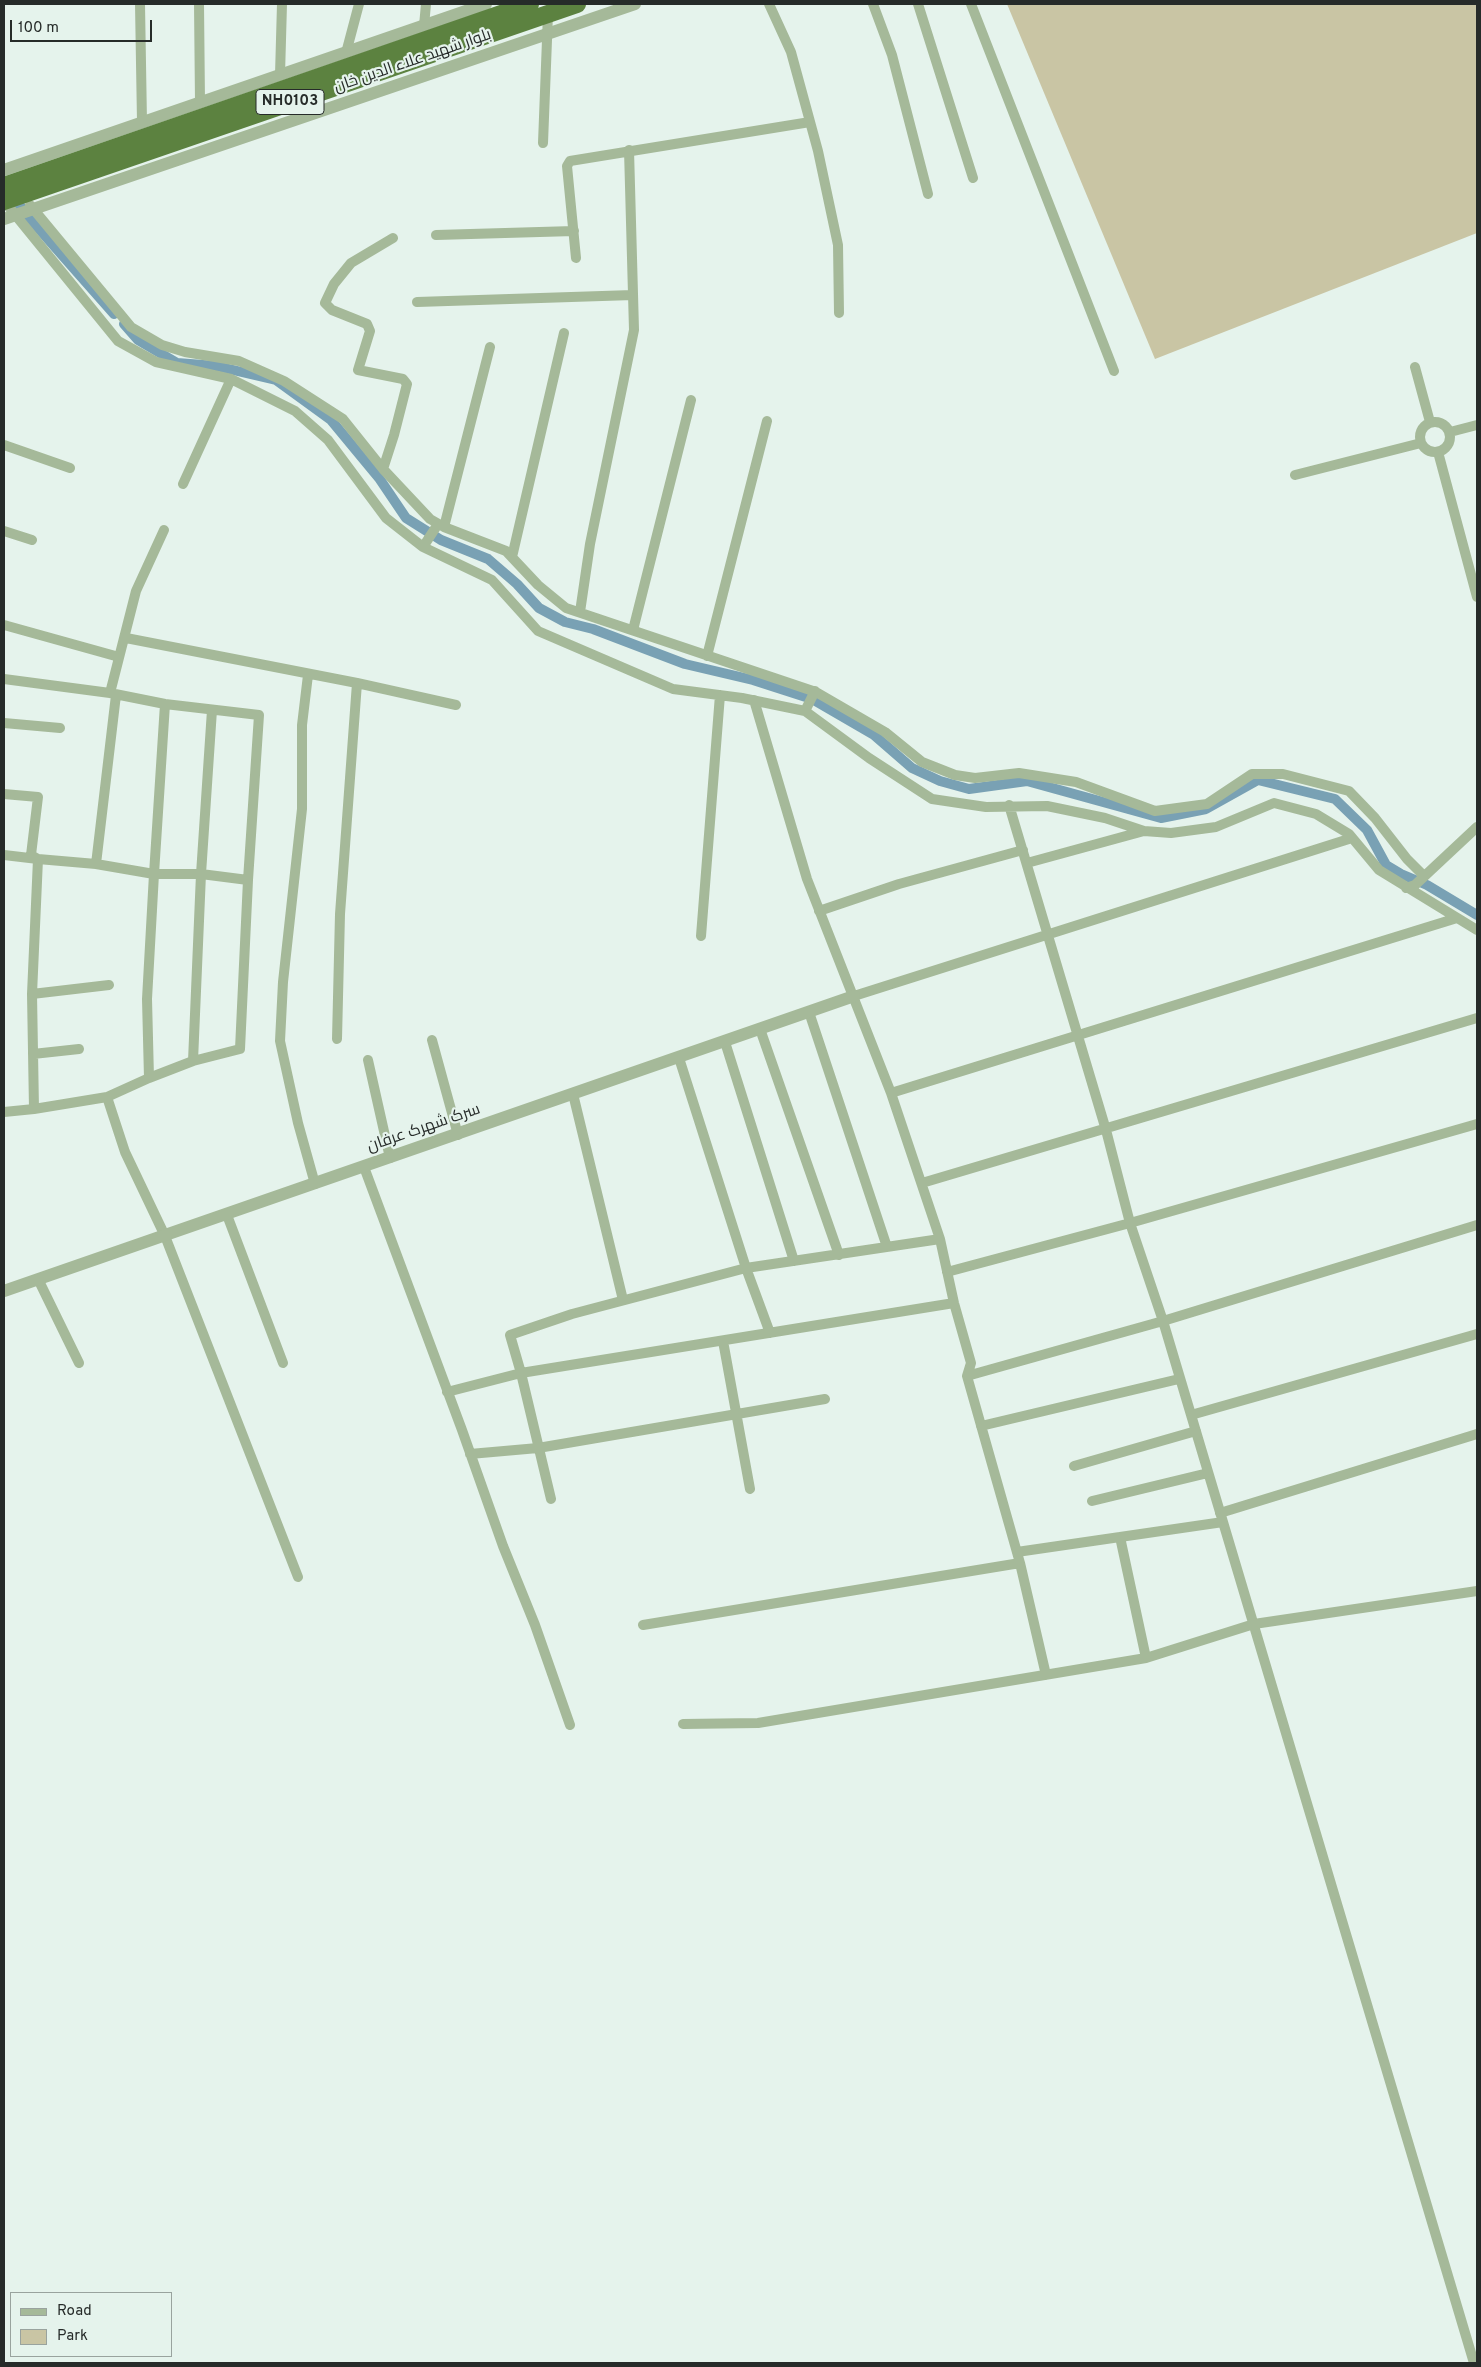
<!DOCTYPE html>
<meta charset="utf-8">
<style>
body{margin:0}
#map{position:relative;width:1481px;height:2367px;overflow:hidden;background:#e5f3ec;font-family:Overpass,sans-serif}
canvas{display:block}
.frame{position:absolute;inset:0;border:5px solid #262b29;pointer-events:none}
.legend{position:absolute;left:10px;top:2292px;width:162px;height:65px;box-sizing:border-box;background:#e5f3ec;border:1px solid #99a39e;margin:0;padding:6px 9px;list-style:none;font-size:15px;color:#262b29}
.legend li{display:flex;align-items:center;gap:10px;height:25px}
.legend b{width:25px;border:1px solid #99a39e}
.scale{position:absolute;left:10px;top:20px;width:142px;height:22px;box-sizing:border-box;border:2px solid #262b29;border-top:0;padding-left:6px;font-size:15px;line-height:18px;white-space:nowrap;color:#262b29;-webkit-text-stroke:4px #e5f3ec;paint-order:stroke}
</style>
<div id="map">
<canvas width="1481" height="2367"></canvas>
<div class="frame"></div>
<ul class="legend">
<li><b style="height:6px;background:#a5b999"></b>Road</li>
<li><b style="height:14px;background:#c9c5a4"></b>Park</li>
</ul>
<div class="scale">100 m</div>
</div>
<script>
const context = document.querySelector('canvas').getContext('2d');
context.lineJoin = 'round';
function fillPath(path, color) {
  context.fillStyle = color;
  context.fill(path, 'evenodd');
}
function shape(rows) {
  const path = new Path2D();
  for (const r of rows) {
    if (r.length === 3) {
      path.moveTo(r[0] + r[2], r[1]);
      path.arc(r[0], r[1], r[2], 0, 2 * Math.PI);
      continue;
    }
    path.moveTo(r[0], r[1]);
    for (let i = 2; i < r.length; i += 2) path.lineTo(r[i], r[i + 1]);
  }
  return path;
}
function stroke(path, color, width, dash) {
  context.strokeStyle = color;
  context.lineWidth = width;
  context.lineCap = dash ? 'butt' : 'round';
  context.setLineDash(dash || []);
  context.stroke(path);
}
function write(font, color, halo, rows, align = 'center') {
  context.font = font + ' Overpass,Cairo,sans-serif';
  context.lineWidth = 4.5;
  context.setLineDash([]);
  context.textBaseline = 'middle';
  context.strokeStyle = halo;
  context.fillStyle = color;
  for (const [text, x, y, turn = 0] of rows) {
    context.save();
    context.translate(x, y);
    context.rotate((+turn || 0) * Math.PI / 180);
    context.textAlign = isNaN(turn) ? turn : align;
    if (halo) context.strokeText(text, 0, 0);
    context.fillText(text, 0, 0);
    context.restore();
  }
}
fillPath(shape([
 [1007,4,1476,4,1477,233,1155,359]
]), '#c9c5a4');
stroke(shape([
 [11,194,32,221,114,314],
 [124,324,138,340,177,363,216,366,276,380,331,420,379,478,406,518,441,540,488,559,517,584,539,608,565,622,593,629,685,664,753,680,812,699,874,735,912,768,940,781,969,789,1027,781,1161,818,1206,809,1258,780,1335,799,1367,830,1386,865,1401,874,1427,885,1477,915]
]), '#79a1b4', 10);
stroke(shape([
 [140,4,142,122],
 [199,4,200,102],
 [769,4,791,52,818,151,838,245,839,313],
 [873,4,892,55,928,194],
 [918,4,973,178],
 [971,4,1114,371],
 [424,26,426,4],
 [346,53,359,4],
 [280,75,282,4],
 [543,143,548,14],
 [4,201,118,341,156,362,231,379,295,411,328,440,386,518,423,547,492,580,538,631,673,689,742,698,805,711,869,758,932,799,986,807,1047,806,1105,818,1144,831,1171,833,1216,827,1274,803,1316,814,1349,834,1379,870,1477,930],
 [30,205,131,327,162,345,185,352,239,361,284,381,343,419,383,469,430,519,444,527,506,551,538,585,566,608,816,692,885,732,922,762,955,775,975,778,1019,773,1076,782,1155,811,1207,804,1252,774,1283,774,1349,791,1375,818,1407,859,1424,876],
 [436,235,574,231],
 [576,258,567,166,570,161,810,122],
 [417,302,633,295],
 [1415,367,1430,422],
 [1435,437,15],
 [1450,432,1477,425],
 [4,445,70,468],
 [1438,452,1477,597],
 [383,469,394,435,407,384,403,379,358,370,370,331,367,324,332,310,325,303,334,284,351,263,393,238],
 [1295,475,1421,443],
 [183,484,231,379],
 [444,527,490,347],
 [4,531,32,540],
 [423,547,438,524],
 [512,557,564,333],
 [580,612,590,544,634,330,629,150],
 [4,625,119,657],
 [633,630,691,400],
 [126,638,357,683,456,705],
 [707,656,767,421],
 [308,675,302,725,302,809,283,982,280,1041,298,1123,315,1184],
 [4,679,110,693,165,704,259,715,248,880],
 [110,693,136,591,164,530],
 [754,700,807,879,891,1093,940,1239,954,1303,971,1363,967,1376,1020,1563,1046,1675],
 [805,711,815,691],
 [4,723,60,728],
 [4,794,38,797,31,855,38,859,96,864,154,874,147,999,149,1078,107,1097,34,1109],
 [1009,805,1106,1130,1130,1223,1163,1321,1474,2363],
 [4,855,38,859,32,994,34,1109,4,1112],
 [1027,863,1144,831],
 [96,864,116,695],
 [1406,888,1415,885,1477,827],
 [819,911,899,884,1023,850],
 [701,936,720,695],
 [32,994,109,985],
 [854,996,1352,838],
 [809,1012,887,1247],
 [760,1029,839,1255],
 [337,1039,340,914,357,683],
 [432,1040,458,1135],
 [725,1042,794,1261],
 [33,1054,79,1049],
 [679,1058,746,1268,770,1333],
 [368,1060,390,1158],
 [193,1061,240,1049,248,880,201,874,212,710],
 [149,1078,193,1061,201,874,154,874,165,704],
 [891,1093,1457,918],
 [573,1094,623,1300],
 [107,1097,125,1152,165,1236,298,1577],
 [364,1167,462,1430,503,1546,535,1625,570,1725],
 [922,1183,1477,1018],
 [227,1215,283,1363],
 [947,1272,1130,1223,1477,1124],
 [38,1279,79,1363],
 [723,1341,750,1489],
 [967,1376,1163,1321,1477,1225],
 [447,1392,521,1373,954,1303],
 [1191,1415,1477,1334],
 [981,1426,1179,1379],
 [470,1454,538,1448,825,1399],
 [1074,1466,1196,1431],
 [551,1499,521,1373,510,1335,572,1314,746,1268,940,1239],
 [1092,1501,1208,1473],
 [1220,1513,1477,1434],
 [1120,1537,1146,1658],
 [1017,1552,1223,1522],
 [643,1625,1020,1563],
 [683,1724,758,1723,1146,1658,1254,1624,1477,1591]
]), '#a5b999', 10);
stroke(shape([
 [4,170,486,4],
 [4,219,635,4],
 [4,1291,854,996]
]), '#a5b999', 12);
stroke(shape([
 [4,186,530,4],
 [4,201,577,4]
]), '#5c8240', 18);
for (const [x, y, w] of [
 [290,102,68]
]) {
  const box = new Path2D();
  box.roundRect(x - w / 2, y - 12.5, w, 25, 4);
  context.fillStyle = '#e5f3ec';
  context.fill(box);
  stroke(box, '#262b29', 1);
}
write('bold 15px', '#262b29', null, [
 ["NH0103",290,102]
]);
write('16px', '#262b29', '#e5f3ec', [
 ["بلوار شهید علاء الدین خان",413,62,-19],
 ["سرک شهرک عرفان",424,1129,-19]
]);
</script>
